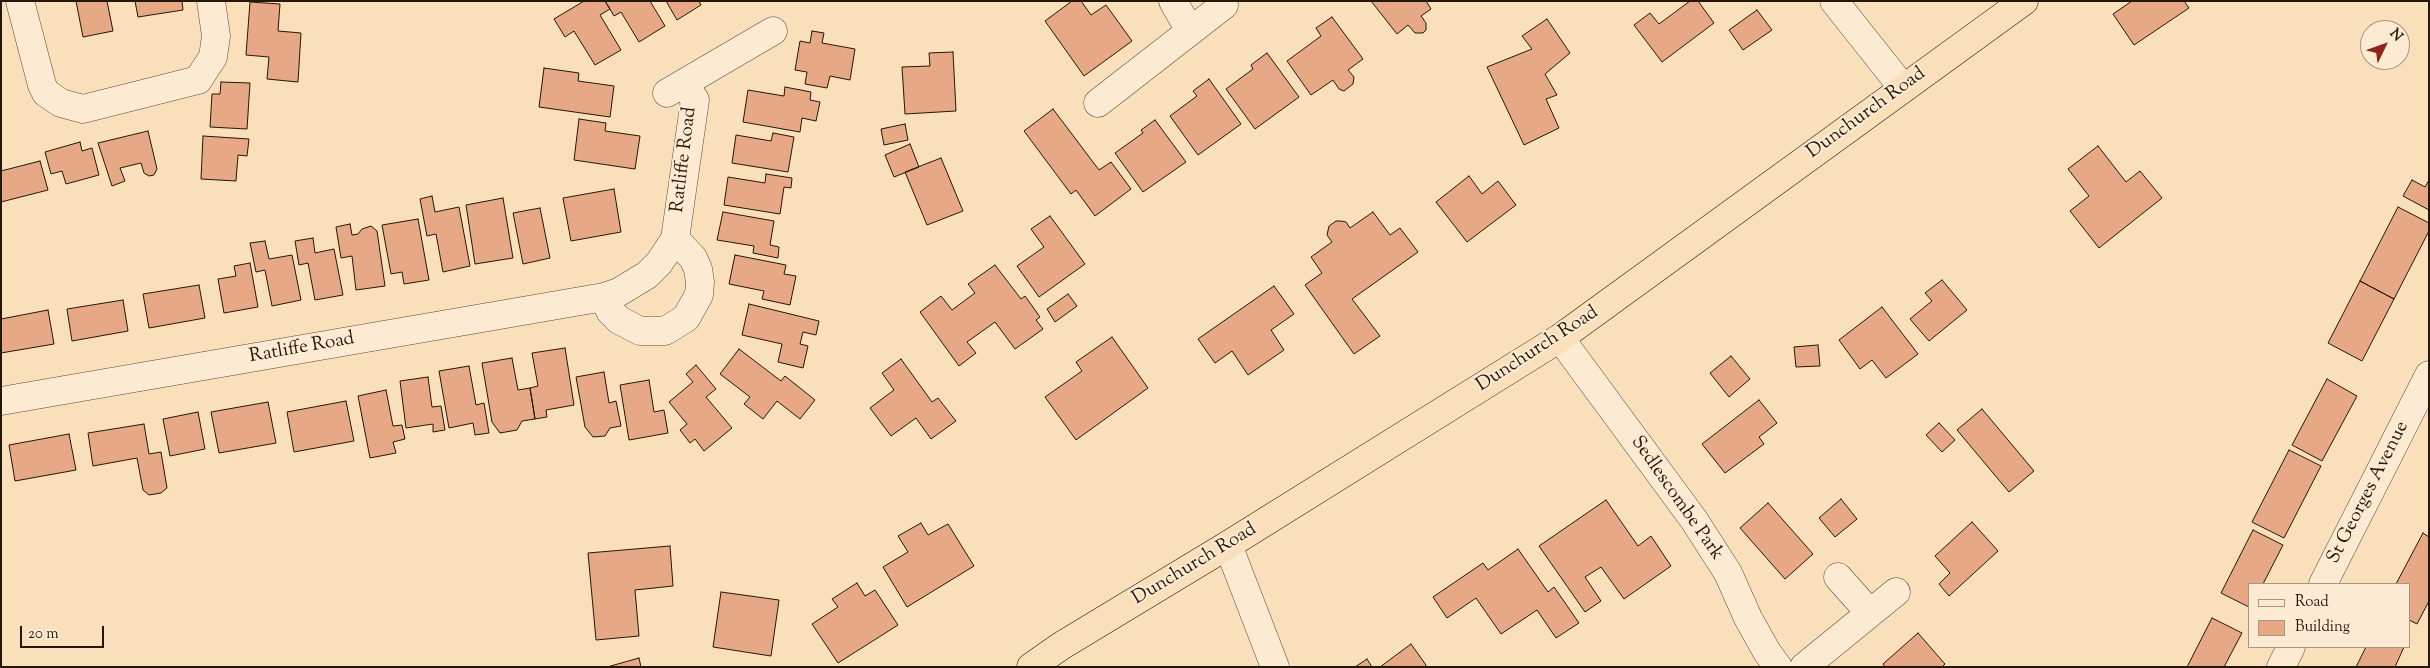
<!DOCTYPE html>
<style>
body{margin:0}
#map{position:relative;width:2430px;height:668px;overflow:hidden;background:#fadfbb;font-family:"Sorts Mill Goudy",serif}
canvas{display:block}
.frame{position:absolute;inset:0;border:2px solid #251708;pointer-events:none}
.legend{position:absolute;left:2248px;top:583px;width:162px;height:65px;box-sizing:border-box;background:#fcead3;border:1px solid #a69682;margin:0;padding:6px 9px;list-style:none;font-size:15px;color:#251708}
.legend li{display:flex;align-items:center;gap:10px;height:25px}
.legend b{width:25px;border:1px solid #a69682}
.north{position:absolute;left:2360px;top:20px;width:50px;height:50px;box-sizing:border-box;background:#fcead3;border:1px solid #a69682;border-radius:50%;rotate:48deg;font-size:14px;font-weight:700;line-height:20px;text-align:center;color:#251708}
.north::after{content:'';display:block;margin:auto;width:18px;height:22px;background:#8f2418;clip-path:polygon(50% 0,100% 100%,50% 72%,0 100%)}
.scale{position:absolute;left:20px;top:626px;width:84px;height:22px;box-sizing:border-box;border:2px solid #251708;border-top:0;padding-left:6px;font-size:15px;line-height:18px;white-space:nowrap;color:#251708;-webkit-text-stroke:4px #fcead3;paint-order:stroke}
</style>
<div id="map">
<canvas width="2430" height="668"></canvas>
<div class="frame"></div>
<ul class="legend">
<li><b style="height:6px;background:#fcead3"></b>Road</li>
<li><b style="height:14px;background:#e6a885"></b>Building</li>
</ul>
<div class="north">N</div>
<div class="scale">20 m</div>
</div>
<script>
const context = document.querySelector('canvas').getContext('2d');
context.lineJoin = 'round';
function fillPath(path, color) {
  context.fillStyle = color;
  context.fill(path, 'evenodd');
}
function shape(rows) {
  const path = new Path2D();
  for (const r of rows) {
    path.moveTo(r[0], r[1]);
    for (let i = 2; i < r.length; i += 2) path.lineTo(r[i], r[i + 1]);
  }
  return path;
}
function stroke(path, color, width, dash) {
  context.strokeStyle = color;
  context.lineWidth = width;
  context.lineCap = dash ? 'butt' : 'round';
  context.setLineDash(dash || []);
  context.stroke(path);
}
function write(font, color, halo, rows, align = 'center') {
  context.font = font + ' "Sorts Mill Goudy",serif';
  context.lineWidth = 4;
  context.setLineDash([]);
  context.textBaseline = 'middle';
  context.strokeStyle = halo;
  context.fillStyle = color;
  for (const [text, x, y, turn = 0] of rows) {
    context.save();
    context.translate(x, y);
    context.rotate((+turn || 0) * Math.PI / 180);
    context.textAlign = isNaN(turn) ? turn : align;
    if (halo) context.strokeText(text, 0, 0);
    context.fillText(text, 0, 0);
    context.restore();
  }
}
const building = shape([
 [76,1,107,1,113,31,83,37,76,1],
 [135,1,182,1,183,10,138,17,135,1],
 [584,1,605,1,610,9,600,15,621,50,595,65,574,31,565,37,554,19,584,1],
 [605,1,650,1,665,26,639,42,621,12,614,16,605,1],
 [666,1,699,1,701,5,677,20,666,1],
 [1072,1,1081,1,1091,15,1106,5,1132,41,1084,76,1045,21,1072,1],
 [1371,1,1426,1,1431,9,1421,16,1426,23,1426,30,1423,33,1415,33,1408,25,1397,34,1371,1],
 [1690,1,1698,1,1714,23,1662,62,1634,25,1650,13,1659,24,1690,1],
 [2132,1,2184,1,2189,8,2134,45,2113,14,2132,1],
 [250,2,280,4,278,31,301,33,298,82,267,79,269,57,246,55,250,2],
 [1757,10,1772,30,1743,50,1729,30,1757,10],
 [1332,17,1363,59,1348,70,1354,77,1353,84,1344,91,1339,89,1333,80,1311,95,1287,61,1321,36,1316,28,1332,17],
 [1547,19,1570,53,1545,74,1557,95,1546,99,1559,128,1524,145,1487,67,1532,49,1522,36,1547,19],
 [812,31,824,33,822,43,855,49,850,80,830,76,827,88,805,84,807,72,795,70,800,41,810,43,812,31],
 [953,52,956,111,905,114,902,67,930,66,929,53,953,52],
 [1267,53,1299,97,1255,129,1226,89,1253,69,1251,65,1267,53],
 [544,68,579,73,578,81,614,86,610,117,539,107,544,68],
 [1209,79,1241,124,1198,155,1170,116,1197,96,1193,91,1209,79],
 [221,82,250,83,247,129,210,127,212,94,220,94,221,82],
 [785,87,811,92,810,100,820,102,816,121,802,118,800,132,743,122,748,90,784,96,785,87],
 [1053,109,1099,170,1111,162,1131,189,1095,216,1076,190,1071,194,1024,131,1053,109],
 [579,119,606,123,605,131,640,136,635,169,574,160,579,119],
 [1155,120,1186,162,1143,192,1115,153,1143,133,1141,130,1155,120],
 [905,124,908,140,884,145,881,129,905,124],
 [148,131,157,169,154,175,149,176,144,173,141,163,120,168,125,181,112,186,98,143,148,131],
 [773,133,794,137,788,172,732,163,736,135,771,141,773,133],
 [203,136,249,139,247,156,238,155,236,181,201,179,203,136],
 [80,142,82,151,92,148,99,175,66,184,62,171,51,174,45,152,80,142],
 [910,144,919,167,894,177,885,155,910,144],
 [2098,146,2126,182,2140,171,2162,198,2099,248,2070,211,2089,196,2068,169,2098,146],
 [941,158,963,211,927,225,905,172,941,158],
 [40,161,48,190,1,202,1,171,40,161],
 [766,174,792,178,791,188,784,187,780,214,724,205,728,177,765,183,766,174],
 [1469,176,1482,194,1498,181,1516,205,1467,242,1436,202,1469,176],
 [2412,180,2425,187,2429,180,2429,210,2403,196,2412,180],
 [614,189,621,232,571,241,563,198,614,189],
 [432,196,435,212,459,207,470,266,443,272,436,234,427,236,420,199,432,196],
 [503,198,513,258,475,264,466,205,503,198],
 [2398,207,2429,223,2429,231,2394,299,2360,281,2398,207],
 [540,208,550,258,523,264,513,213,540,208],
 [723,212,774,221,770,245,779,247,778,258,753,253,754,246,717,240,723,212],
 [1373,212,1390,235,1400,228,1418,252,1352,299,1380,336,1354,354,1305,285,1322,273,1311,257,1332,242,1327,235,1329,226,1336,221,1341,221,1346,222,1350,228,1373,212],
 [1050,216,1085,264,1039,297,1017,266,1044,247,1031,229,1050,216],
 [418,219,429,280,404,284,402,272,391,274,382,225,418,219],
 [350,224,352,235,358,234,362,229,371,226,377,231,385,286,356,290,352,256,341,258,336,227,350,224],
 [313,238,315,253,334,249,343,295,315,300,308,263,299,265,295,241,313,238],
 [265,241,269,259,292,255,301,300,272,306,265,270,256,272,250,243,265,241],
 [735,255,786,265,784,274,796,276,790,305,762,299,764,291,729,284,735,255],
 [250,263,258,307,224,313,218,279,236,276,234,266,250,263],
 [995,265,1021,299,1025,296,1040,317,1036,320,1043,329,1015,349,995,322,967,342,976,353,959,366,920,312,941,296,952,310,975,293,968,284,995,265],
 [1942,280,1967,310,1929,341,1910,319,1932,301,1925,293,1942,280],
 [2360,281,2394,299,2362,361,2328,343,2360,281],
 [199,285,205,318,149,328,143,294,199,285],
 [1274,286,1294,314,1271,330,1284,350,1248,375,1232,351,1215,363,1198,339,1274,286],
 [1068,294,1077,306,1055,322,1047,309,1068,294],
 [123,300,128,331,72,341,67,309,123,300],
 [749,304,819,321,816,335,803,332,800,344,808,346,803,368,778,362,782,344,742,335,749,304],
 [1882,307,1918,354,1886,378,1872,360,1860,369,1839,340,1882,307],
 [48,310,54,344,1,353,1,319,48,310],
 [1112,337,1148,388,1076,440,1045,397,1082,371,1076,362,1112,337],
 [1818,345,1820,366,1796,367,1794,347,1818,345],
 [565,348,574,405,546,410,547,417,535,419,530,388,538,386,532,353,565,348],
 [739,349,781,381,785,376,815,400,800,419,777,401,763,419,744,404,750,397,720,374,739,349],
 [1731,356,1750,379,1729,397,1710,373,1731,356],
 [512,358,518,390,530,388,535,419,522,421,517,430,500,433,492,422,482,363,512,358],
 [901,359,932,402,938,398,956,421,931,439,916,418,891,436,870,408,894,390,882,373,901,359],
 [696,365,716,389,706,397,732,428,704,451,695,439,690,443,680,430,687,424,669,402,693,382,686,374,696,365],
 [469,366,476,405,484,403,489,433,475,435,473,423,449,428,439,371,469,366],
 [604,372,609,403,616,401,621,426,610,428,605,436,593,437,585,427,576,377,604,372],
 [428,377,432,407,441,406,445,430,433,432,433,424,406,428,400,381,428,377],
 [2327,379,2357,396,2322,461,2292,445,2327,379],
 [649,380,654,412,664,410,668,433,629,440,620,385,649,380],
 [386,390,393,426,402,425,405,439,393,442,396,453,370,458,358,396,386,390],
 [1759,400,1777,423,1759,437,1764,444,1725,473,1702,444,1759,400],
 [346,401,354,441,294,452,287,412,346,401],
 [268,402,276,443,219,453,211,412,268,402],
 [1982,409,2034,471,2009,492,1957,430,1982,409],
 [198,412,205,449,170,456,163,419,198,412],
 [1939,423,1955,440,1942,452,1926,435,1939,423],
 [144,424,149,454,161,452,167,488,161,493,149,495,143,490,137,458,93,466,88,433,144,424],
 [69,434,76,470,15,481,9,445,69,434],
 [2289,450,2321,466,2284,538,2252,522,2289,450],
 [1841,499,1857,519,1835,537,1819,518,1841,499],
 [1606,500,1638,546,1651,536,1671,566,1624,599,1601,567,1585,577,1601,601,1585,612,1539,546,1606,500],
 [1768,503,1813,554,1785,579,1740,528,1768,503],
 [1972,522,1998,551,1949,596,1939,584,1950,573,1935,556,1972,522],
 [921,523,928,535,948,524,974,566,907,607,883,567,908,552,898,536,921,523],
 [2253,530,2283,545,2263,584,2249,584,2249,607,2221,593,2253,530],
 [2423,533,2429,537,2429,601,2417,624,2409,620,2409,584,2396,584,2423,533],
 [670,546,673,586,635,590,639,636,596,640,588,553,670,546],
 [1518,549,1548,592,1554,587,1579,623,1556,638,1537,610,1501,634,1476,598,1447,618,1433,597,1483,563,1488,570,1518,549],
 [857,583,865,596,875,590,898,625,838,663,812,624,838,607,832,599,857,583],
 [721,592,779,600,771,656,713,647,721,592],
 [2212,618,2242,633,2224,667,2187,667,2212,618],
 [1918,633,1945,664,1942,667,1885,667,1883,664,1918,633],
 [1411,644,1426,665,1425,667,1380,667,1411,644],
 [2366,647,2404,647,2395,667,2356,667,2366,647],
 [639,658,641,667,607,667,639,658],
 [1367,659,1372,667,1355,667,1367,659]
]);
fillPath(building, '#e6a885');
stroke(building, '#251708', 1);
const minor = shape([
 [20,1,42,85,46,93,61,103,83,109,198,80,213,57,216,36,211,1],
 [1173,1,1190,31],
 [1834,1,1903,88],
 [667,93,773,31],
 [1098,103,1224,5],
 [604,297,610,311,619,320,640,331,665,331,686,318,699,295,700,282,698,269,693,258,675,239],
 [1560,338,1694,520,1728,573,1748,618,1767,652,1778,667],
 [1,401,604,297,619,292,647,275,659,263,675,239,695,100,684,83],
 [1228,545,1275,667],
 [1838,577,1870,613],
 [2323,584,2429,375],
 [1804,667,1896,592],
 [2281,667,2291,647]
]);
const trunk = shape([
 [1031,667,1061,646,1228,545,1560,338,2024,1]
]);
stroke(minor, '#5a4935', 29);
stroke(trunk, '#251708', 29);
stroke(minor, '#fcead3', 28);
stroke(trunk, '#fadfbb', 28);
write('19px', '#251708', '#fcead3', [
 ["Dunchurch Road",1867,114,-36],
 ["Ratliffe Road",685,160,-83],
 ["Ratliffe Road",302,349,-10],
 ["Dunchurch Road",1538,350,-33],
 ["St Georges Avenue",2369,493,-63],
 ["Sedlescombe Park",1676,499,55],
 ["Dunchurch Road",1195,565,-31]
]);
</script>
